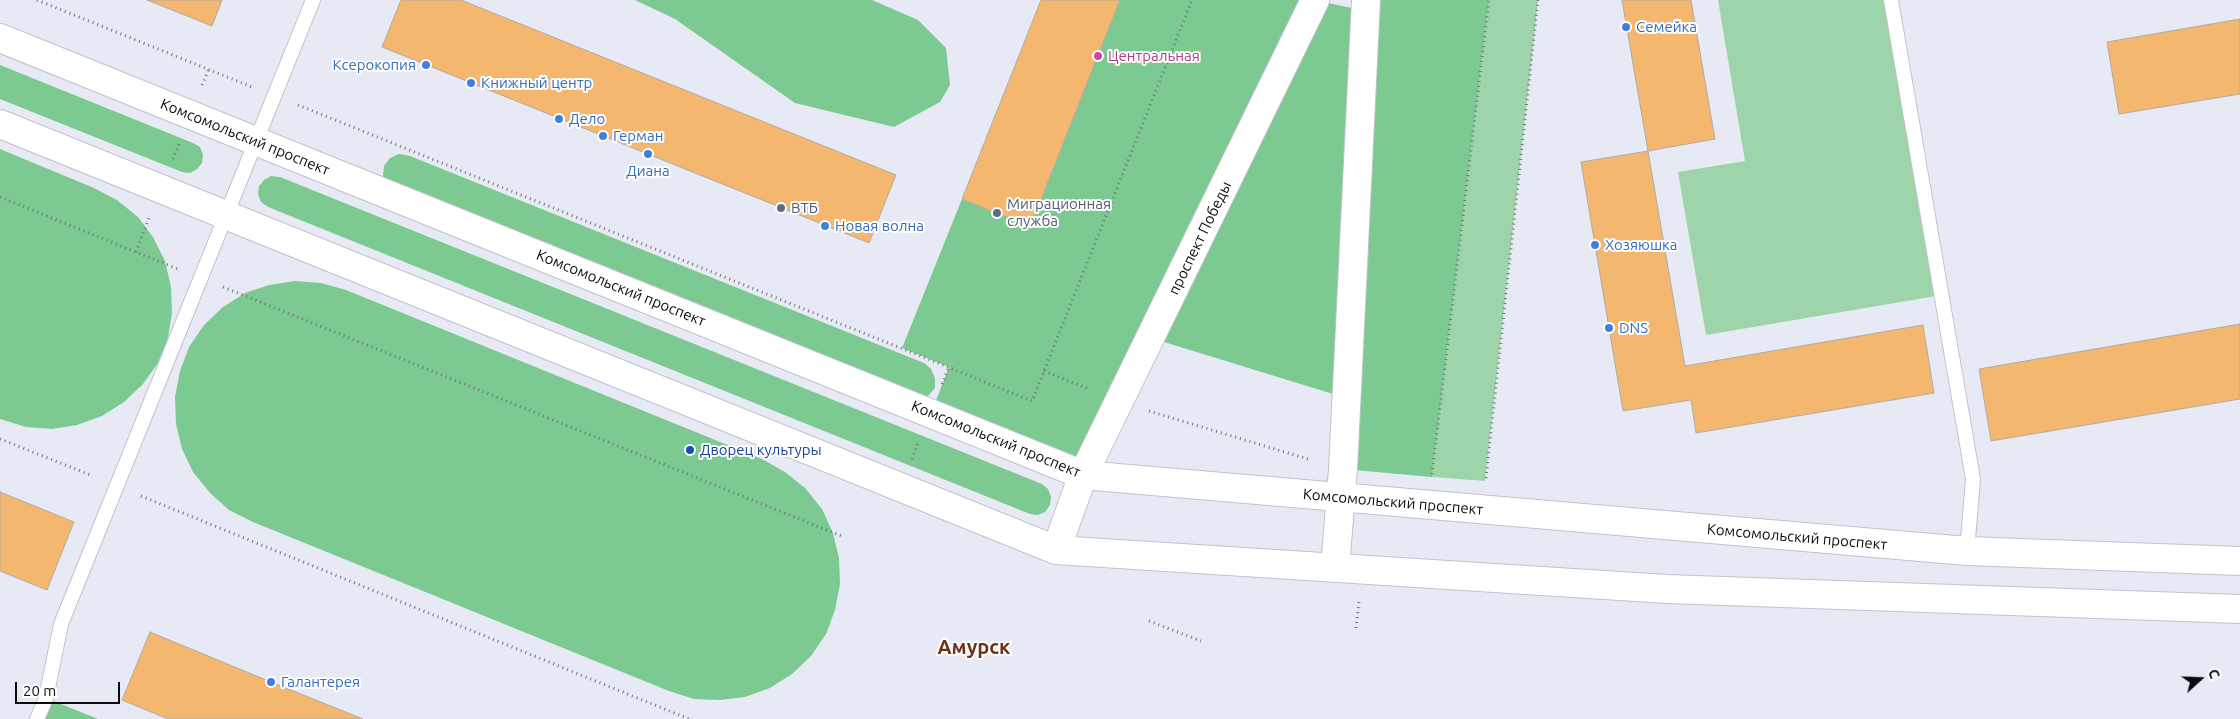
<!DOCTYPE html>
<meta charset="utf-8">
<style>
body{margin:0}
#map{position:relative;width:2240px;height:719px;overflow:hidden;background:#e7eaf5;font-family:Ubuntu,sans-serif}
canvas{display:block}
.north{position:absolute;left:2175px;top:654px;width:50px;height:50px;-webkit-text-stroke:4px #fff;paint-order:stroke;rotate:70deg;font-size:14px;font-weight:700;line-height:20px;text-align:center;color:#0a0b0f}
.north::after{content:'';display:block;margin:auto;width:18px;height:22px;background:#0a0b0f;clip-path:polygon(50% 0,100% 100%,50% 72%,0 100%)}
.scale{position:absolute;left:15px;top:682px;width:105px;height:22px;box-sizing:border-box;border:2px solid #0a0b0f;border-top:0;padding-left:6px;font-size:15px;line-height:18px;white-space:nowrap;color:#0a0b0f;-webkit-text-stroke:4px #fff;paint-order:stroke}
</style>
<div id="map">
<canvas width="2240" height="719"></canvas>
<div class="north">С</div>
<div class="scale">20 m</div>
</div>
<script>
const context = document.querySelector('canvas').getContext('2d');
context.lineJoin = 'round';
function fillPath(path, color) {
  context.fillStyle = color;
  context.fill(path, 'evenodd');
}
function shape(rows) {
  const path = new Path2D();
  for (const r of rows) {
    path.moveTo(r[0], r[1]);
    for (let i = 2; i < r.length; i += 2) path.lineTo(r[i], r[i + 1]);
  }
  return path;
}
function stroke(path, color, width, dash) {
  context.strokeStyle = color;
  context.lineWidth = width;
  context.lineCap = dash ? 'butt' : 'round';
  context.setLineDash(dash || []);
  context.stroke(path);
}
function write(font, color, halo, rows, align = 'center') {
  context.font = font + ' Ubuntu,sans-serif';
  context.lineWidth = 4;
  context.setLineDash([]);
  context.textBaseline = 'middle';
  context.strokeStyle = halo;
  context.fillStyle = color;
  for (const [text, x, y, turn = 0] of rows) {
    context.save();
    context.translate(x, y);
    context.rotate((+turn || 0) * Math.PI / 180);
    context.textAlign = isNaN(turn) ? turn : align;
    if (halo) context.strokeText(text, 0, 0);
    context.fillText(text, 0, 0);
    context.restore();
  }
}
fillPath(shape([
 [1489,0,1538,0,1485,481,1432,477],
 [1718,0,1891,0,1942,295,1706,335,1678,172,1745,161]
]), '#9dd4aa');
fillPath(shape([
 [635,0,872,0,918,20,946,48,950,85,940,102,894,127,795,103,675,19],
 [1120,0,1315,0,1365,11,1366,0,1489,0,1432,477,1343,469,1346,398,1151,338,1083,475,931,413,949,367,902,348,962,199,1030,226],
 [0,65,193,143,200,147,203,155,202,163,197,169,190,173,182,172,0,99],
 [0,149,94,188,117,200,138,217,153,237,165,261,171,287,172,313,168,338,158,363,143,384,124,402,102,416,77,425,52,429,26,427,0,419],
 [399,154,410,156,924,363,931,369,935,378,935,388,928,396,919,400,387,186,383,176,384,166,390,158],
 [271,176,280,177,1042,484,1048,489,1051,497,1050,505,1045,512,1038,515,1030,514,268,207,261,202,258,194,259,186,264,180],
 [295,281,321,283,346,290,762,459,785,472,805,488,822,509,833,533,839,558,840,584,835,610,826,634,811,656,792,674,770,688,745,697,720,700,694,699,669,691,253,522,229,510,210,493,193,472,182,449,176,424,175,397,180,371,189,347,204,325,223,307,245,293,269,285],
 [46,698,98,719,37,719]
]), '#7cca91');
const building = shape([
 [147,0,222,0,212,26,147,0],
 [401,0,461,0,896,175,869,243,382,47,401,0],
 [1041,0,1120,0,1030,227,962,199,1041,0],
 [1622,0,1691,0,1715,139,1648,151,1622,0],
 [2240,19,2240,94,2119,114,2107,42,2240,19],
 [1648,151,1685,366,1923,325,1934,393,1696,433,1691,400,1623,411,1581,162,1648,151],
 [2240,324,2240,399,1991,441,1979,369,2240,324],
 [0,492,74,522,47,590,0,571,0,492],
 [150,632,271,682,363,719,168,719,122,700,150,632]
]);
fillPath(building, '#f3b76f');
stroke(building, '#b2aba3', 1);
const service = shape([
 [1891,0,1973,479,1967,551],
 [37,719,46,698,61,624,313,0]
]);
const tertiary = shape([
 [0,38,1083,475,1967,551,2240,561],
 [0,124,1056,550,1667,589,2240,609],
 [1056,550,1083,475,1315,0],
 [1335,568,1343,469,1366,0]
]);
stroke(service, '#c0c3cd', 16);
stroke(tertiary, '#c0c3cd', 30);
stroke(shape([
 [37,0,252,87],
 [202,85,209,69],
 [298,105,1032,401,1192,0],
 [173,159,179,144],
 [0,197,178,269],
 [136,252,149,218],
 [223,287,844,537],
 [1044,371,1089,389],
 [942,384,949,367],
 [1149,411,1311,460],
 [0,439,93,476],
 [912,459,918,443],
 [1432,474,1489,0],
 [1486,478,1538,0],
 [141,496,689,719],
 [1149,621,1201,641],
 [1356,628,1359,602]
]), '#71737a', 3, [1, 4]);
stroke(service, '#fff', 14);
stroke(tertiary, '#fff', 28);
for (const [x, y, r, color] of [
 [1626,27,5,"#3f7fe0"],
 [1098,56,5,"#d1479c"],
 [426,65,5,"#3f7fe0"],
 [471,83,5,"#3f7fe0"],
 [559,119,5,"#3f7fe0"],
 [603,136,5,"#3f7fe0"],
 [648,154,5,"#3f7fe0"],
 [781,208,5,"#5c6f8a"],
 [997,213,5,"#5c6f8a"],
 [825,226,5,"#3f7fe0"],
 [1595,245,5,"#3f7fe0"],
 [1609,328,5,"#3f7fe0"],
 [690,450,5,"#1a4fb4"],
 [271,682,5,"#3f7fe0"]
]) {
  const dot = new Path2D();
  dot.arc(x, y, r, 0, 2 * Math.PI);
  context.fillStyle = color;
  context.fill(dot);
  stroke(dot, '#fff', 2);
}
write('15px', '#366cbe', '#fff', [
 ["Семейка",1636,27],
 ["Ксерокопия",416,65,"right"],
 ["Книжный центр",481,83],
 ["Дело",569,119],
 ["Герман",613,136],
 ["Диана",648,171,"center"],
 ["Новая волна",835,226],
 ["Хозяюшка",1605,245],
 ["DNS",1619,328],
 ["Галантерея",281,682]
], 'left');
write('15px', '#b23c85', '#fff', [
 ["Центральная",1108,56]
], 'left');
write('15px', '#0a0b0f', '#fff', [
 ["Комсомольский проспект",245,137,22],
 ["проспект Победы",1200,238,-64],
 ["Комсомольский проспект",621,288,22],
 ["Комсомольский проспект",996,439,22],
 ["Комсомольский проспект",1393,502,5],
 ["Комсомольский проспект",1797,537,5]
]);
write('15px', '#4e5e75', '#fff', [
 ["Миграционная",1007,204],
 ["служба",1007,221],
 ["ВТБ",791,208]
], 'left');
write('15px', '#164399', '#fff', [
 ["Дворец культуры",700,450]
], 'left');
write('bold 20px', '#712f18', '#fff', [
 ["Амурск",974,647]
]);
</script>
